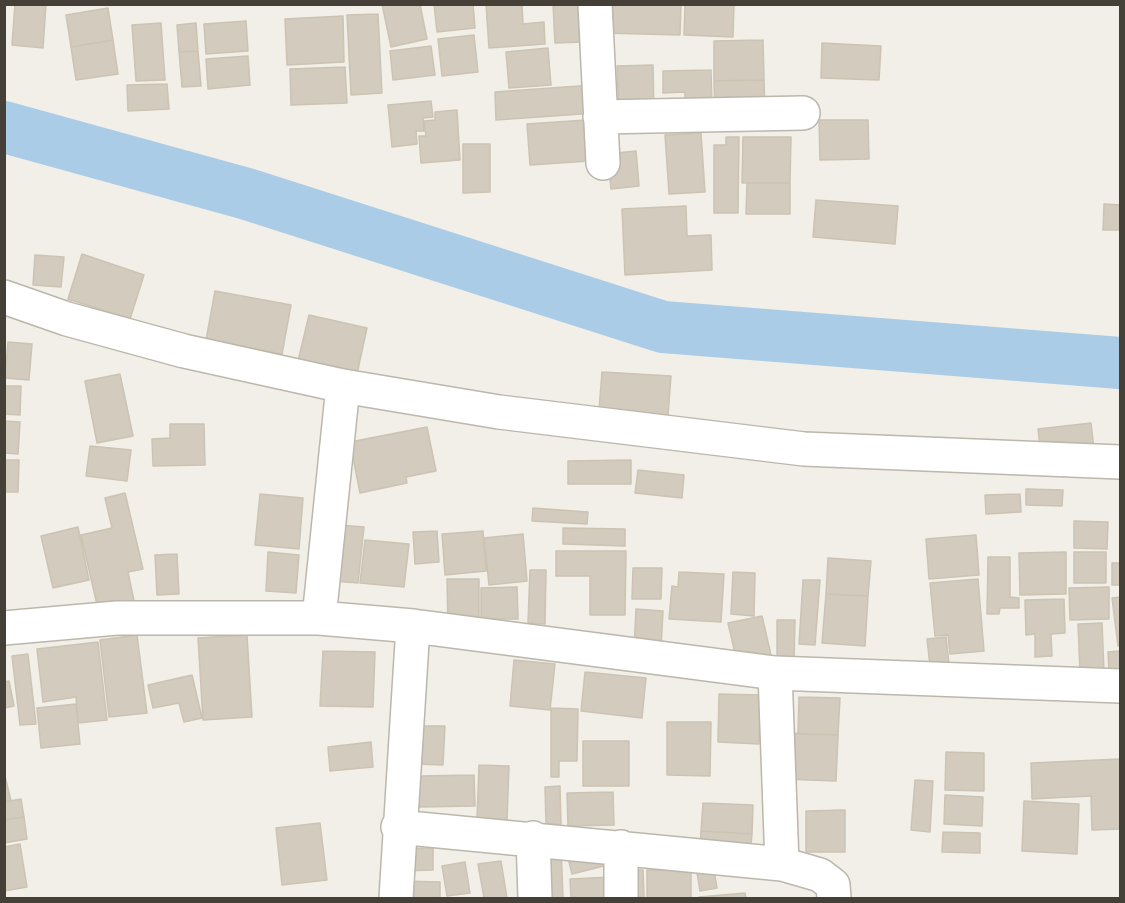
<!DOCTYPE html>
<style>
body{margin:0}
#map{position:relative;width:1125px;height:903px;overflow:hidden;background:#f1efe7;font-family:Barlow,sans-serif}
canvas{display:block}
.frame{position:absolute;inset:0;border:6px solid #443f37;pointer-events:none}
</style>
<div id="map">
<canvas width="1125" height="903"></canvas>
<div class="frame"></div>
</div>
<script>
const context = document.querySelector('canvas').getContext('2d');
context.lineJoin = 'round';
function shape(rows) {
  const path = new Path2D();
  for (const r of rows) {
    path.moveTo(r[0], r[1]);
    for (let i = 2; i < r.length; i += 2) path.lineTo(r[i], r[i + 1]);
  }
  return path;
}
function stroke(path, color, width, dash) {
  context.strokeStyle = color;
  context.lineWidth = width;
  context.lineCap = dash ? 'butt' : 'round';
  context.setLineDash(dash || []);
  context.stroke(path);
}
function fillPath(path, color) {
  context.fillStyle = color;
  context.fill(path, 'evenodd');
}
stroke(shape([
 [4,127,247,194,663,327,1120,363]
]), '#aacce7', 52);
const building = shape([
 [15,4,46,4,43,48,12,45,15,4],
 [382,4,420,4,427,39,391,47,382,4],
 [434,4,473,4,475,28,437,32,434,4],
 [486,4,522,4,523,24,544,22,545,44,489,48,486,4],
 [553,4,582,4,584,42,555,43,553,4],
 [603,4,681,4,680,35,603,33,603,4],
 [685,4,734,4,733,37,684,35,685,4],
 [108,8,113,40,71,47,66,15,108,8],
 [378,14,382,93,351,95,347,15,378,14],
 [343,16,344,62,287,65,285,19,343,16],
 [246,21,248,51,206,54,204,24,246,21],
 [161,23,165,80,136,81,132,25,161,23],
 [196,23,198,51,179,52,177,25,196,23],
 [474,35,478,72,442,76,438,39,474,35],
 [113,40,118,74,76,80,71,47,113,40],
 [763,40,764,80,714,81,714,41,763,40],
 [822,43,881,46,879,80,821,78,822,43],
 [431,46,435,75,393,80,390,51,431,46],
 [548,48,551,85,509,88,506,52,548,48],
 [198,51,201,86,182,87,179,52,198,51],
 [248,56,250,85,208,89,206,59,248,56],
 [653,65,654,115,619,116,617,66,653,65],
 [345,67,347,103,291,105,290,69,345,67],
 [711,70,712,108,685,109,685,92,663,93,663,71,711,70],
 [764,80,765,112,715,112,714,81,764,80],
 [167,84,169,109,128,111,127,85,167,84],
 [593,85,595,113,496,120,495,92,593,85],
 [431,101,433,117,423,118,424,131,416,131,417,144,392,147,388,105,431,101],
 [457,110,460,160,421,163,419,136,426,136,424,121,435,120,435,112,457,110],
 [586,120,589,161,530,165,527,124,586,120],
 [819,120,868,120,869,159,820,160,819,120],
 [701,133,705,192,669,194,665,135,701,133],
 [726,137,739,137,738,213,714,213,714,145,726,145,726,137],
 [743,137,791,137,790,183,742,183,743,137],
 [463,144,490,144,490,192,463,193,463,144],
 [636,151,639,186,611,189,607,154,636,151],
 [747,183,790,183,790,214,746,214,747,183],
 [816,200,898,206,895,244,813,237,816,200],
 [1104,204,1120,205,1120,230,1103,230,1104,204],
 [686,206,687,236,711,235,712,270,625,275,622,209,686,206],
 [82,254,144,275,130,319,68,299,82,254],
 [35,255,64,257,61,287,33,285,35,255],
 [215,291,291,305,282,354,206,340,215,291],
 [309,315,367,328,357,374,298,361,309,315],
 [8,342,32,344,29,380,5,378,8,342],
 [602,372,671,376,667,428,598,423,602,372],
 [120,374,133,436,97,443,85,381,120,374],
 [4,386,21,386,20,415,4,414,4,386],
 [4,421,20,422,18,454,4,453,4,421],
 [1091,423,1094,449,1041,455,1038,429,1091,423],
 [170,424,204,424,205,465,153,466,152,439,170,438,170,424],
 [427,427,436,471,406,477,407,483,360,493,350,442,427,427],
 [90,446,131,450,127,481,86,476,90,446],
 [4,460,19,460,18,492,4,492,4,460],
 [631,460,631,484,568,484,568,461,631,460],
 [638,470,684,475,682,498,635,493,638,470],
 [1026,489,1063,490,1062,506,1026,505,1026,489],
 [125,493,143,569,128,572,134,601,98,609,81,535,112,528,105,498,125,493],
 [260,494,303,498,299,549,255,545,260,494],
 [1020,494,1021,512,986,514,985,495,1020,494],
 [533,508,588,512,587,524,532,521,533,508],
 [1074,521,1108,522,1107,549,1074,548,1074,521],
 [339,525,364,527,358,583,334,581,339,525],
 [78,527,89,580,53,588,41,536,78,527],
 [563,528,625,529,625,546,563,544,563,528],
 [437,531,439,562,415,564,413,532,437,531],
 [483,531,486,571,445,575,442,534,483,531],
 [523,534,527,581,489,585,484,538,523,534],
 [976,535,979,575,929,579,926,539,976,535],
 [365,540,409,544,404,587,360,583,365,540],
 [556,551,626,551,625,615,590,615,590,576,556,576,556,551],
 [268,552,299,555,296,593,266,591,268,552],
 [1066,552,1066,594,1020,595,1019,553,1066,552],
 [1074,552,1106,552,1106,583,1074,583,1074,552],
 [177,554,179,594,157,595,155,555,177,554],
 [988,557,1010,557,1010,597,1019,598,1019,608,1000,608,999,614,987,614,988,557],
 [828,558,871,561,868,596,826,594,828,558],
 [1112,563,1120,563,1120,585,1112,585,1112,563],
 [633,568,662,568,661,599,632,599,633,568],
 [530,570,546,570,545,624,528,623,530,570],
 [679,572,724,574,721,622,669,619,672,586,678,587,679,572],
 [733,572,755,573,754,616,731,614,733,572],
 [447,579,479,579,479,625,448,626,447,579],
 [978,579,984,651,950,654,948,635,935,636,930,583,978,579],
 [803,580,820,580,815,645,799,644,803,580],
 [517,587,518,619,481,619,481,588,517,587],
 [1109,587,1109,619,1070,620,1069,588,1109,587],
 [826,594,868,596,865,646,822,643,826,594],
 [1120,597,1120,646,1118,646,1112,598,1120,597],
 [1064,599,1065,633,1051,634,1052,656,1035,657,1035,634,1026,635,1025,600,1064,599],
 [636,609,663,611,661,649,634,648,636,609],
 [762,616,771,655,737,662,728,623,762,616],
 [777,620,795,620,794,662,777,662,777,620],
 [1102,623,1104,671,1080,672,1078,624,1102,623],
 [137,635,147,713,109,717,100,640,137,635],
 [247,635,252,717,203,720,198,638,247,635],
 [946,637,950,673,931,675,927,639,946,637],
 [98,642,107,720,78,723,76,697,43,702,37,649,98,642],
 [323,651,375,652,373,707,320,706,323,651],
 [1120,651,1120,673,1109,673,1108,652,1120,651],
 [28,654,36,724,20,725,12,656,28,654],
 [514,660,555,664,550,710,510,706,514,660],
 [585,672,646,678,642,718,581,711,585,672],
 [192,675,202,718,184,722,179,703,153,708,148,685,192,675],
 [9,681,14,706,4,708,4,682,9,681],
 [719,694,761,695,759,744,718,742,719,694],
 [799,697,840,698,838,735,798,734,799,697],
 [76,704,80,744,41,748,37,708,76,704],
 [551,708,578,709,577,761,559,761,559,777,551,777,551,708],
 [667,722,711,722,710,776,667,775,667,722],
 [417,726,445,726,443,765,416,764,417,726],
 [783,733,838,735,836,781,782,779,783,733],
 [583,741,629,741,629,786,583,786,583,741],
 [371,742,373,767,330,771,328,747,371,742],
 [946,752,984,753,984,791,945,790,946,752],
 [1120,759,1120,829,1092,830,1091,796,1032,799,1031,763,1120,759],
 [479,765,509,766,507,820,477,819,479,765],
 [4,772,11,801,4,802,4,772],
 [474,775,475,806,419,807,419,776,474,775],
 [915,780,933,781,930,832,911,830,915,780],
 [560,786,561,824,546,824,545,787,560,786],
 [613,792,614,825,568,826,567,793,613,792],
 [945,795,983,797,982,826,944,824,945,795],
 [21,799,24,817,4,820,4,802,21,799],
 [1024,801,1079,804,1077,854,1022,851,1024,801],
 [703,803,753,805,752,834,701,831,703,803],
 [845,810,845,852,806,852,806,811,845,810],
 [24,817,27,839,4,843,4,820,24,817],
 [320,823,327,880,282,885,276,828,320,823],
 [701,831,752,834,750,855,700,852,701,831],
 [943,832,980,833,980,853,942,852,943,832],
 [20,844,27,887,4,891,4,847,20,844],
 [561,847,563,898,539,898,537,848,561,847],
 [433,848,433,870,401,871,400,849,433,848],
 [568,858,612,864,572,874,568,858],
 [501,861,507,898,484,898,478,864,501,861],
 [465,862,470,893,447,896,442,866,465,862],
 [713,864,717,888,700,891,696,867,713,864],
 [622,870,643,870,644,898,622,898,622,870],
 [647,870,691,870,691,898,647,898,647,870],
 [612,877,613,898,571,898,570,879,612,877],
 [402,881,440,882,440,898,402,898,402,881],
 [745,893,746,898,700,898,699,897,745,893]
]);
fillPath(building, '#d2cbbe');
stroke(building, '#ccc3b2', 1.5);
const minor = shape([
 [595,4,603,163],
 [600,117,803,113],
 [4,297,67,319,184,351,343,386,499,412,804,449,1120,462],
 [319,618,343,386],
 [4,628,117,618,319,618,413,626,775,673,1120,686],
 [775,673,782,864],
 [398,827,782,864,820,875,833,885,834,898],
 [533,838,535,898],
 [396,898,413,626],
 [621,898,621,847]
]);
stroke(minor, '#bcb7ab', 36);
stroke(minor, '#fff', 33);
</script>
